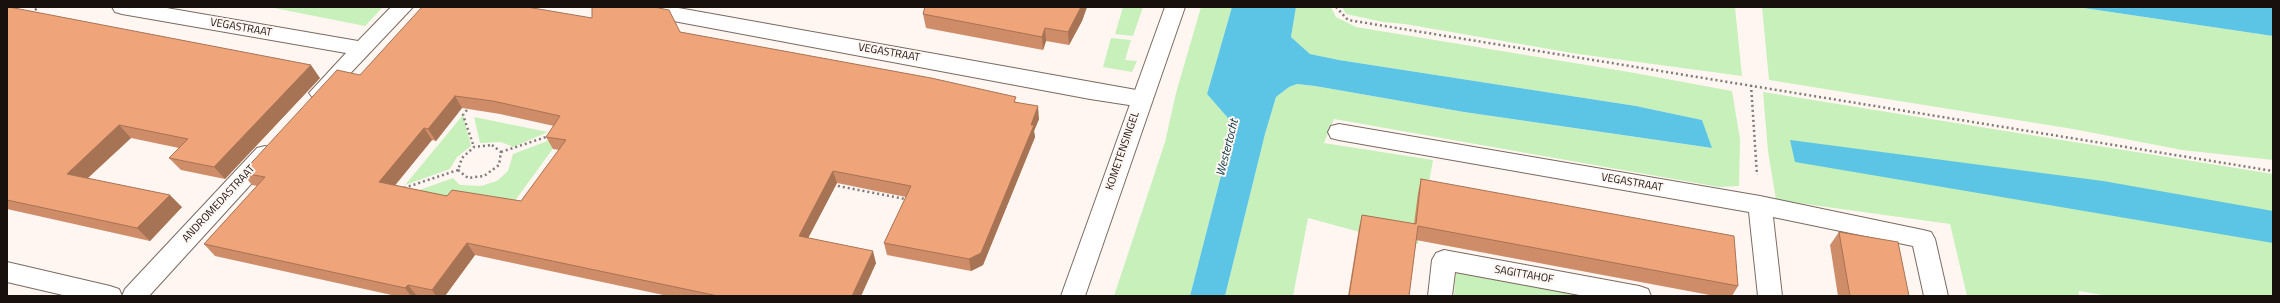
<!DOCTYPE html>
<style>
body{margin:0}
#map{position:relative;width:2280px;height:303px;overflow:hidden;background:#fff6f2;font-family:"Titillium Web",sans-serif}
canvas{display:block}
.frame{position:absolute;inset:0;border:8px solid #17100d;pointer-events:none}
</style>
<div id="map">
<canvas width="2280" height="303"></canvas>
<div class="frame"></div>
</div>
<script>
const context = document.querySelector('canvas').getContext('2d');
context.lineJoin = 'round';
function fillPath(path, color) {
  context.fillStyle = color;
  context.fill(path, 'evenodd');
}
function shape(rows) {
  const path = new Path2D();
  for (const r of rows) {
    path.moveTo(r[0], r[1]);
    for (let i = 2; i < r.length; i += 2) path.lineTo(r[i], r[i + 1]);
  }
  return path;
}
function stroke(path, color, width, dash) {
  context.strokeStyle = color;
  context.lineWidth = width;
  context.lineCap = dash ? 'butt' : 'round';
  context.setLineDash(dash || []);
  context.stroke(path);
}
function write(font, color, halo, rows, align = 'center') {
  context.font = font + ' "Titillium Web",sans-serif';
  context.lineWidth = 4;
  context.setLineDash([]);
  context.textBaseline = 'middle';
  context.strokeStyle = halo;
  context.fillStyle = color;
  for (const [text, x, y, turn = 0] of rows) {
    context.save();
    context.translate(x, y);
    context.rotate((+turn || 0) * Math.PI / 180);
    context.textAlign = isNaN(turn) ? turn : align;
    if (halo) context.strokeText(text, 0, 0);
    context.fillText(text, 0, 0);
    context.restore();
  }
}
fillPath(shape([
 [269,7,383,7,365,26],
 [1123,7,1143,7,1133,36,1115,34],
 [1201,7,1232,7,1207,94,1234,125,1190,296,1114,296,1165,142,1176,93],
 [1296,7,1331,7,1336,17,1356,27,1629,72,1732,91,1740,139,1739,186,1719,187,1334,119,1324,143,1433,160,1418,244,1371,235,1308,218,1293,296,1225,296,1265,134,1276,97,1289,87,1297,84,1315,86,1464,112,1711,148,1702,120,1636,106,1339,60,1310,54,1291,37],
 [1342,7,1735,7,1742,76,1578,54,1405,24,1383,22,1346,14],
 [1762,7,2077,7,2273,36,2273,160,2182,150,2073,129,1769,80],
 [1111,38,1131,40,1125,60,1137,61,1132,72,1103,67],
 [1763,92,2273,174,2273,296,2108,296,2079,291,2079,296,1967,296,1950,224,1776,200,1768,151],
 [463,115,471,146,457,157,450,169,405,185],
 [474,117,548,132,513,147,501,142,480,143],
 [563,135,506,213,411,193,453,178,460,185,481,186,497,181,508,171,513,154],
 [1456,269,1588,296,1454,296]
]), '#c7f0ba');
fillPath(shape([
 [1232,7,1296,7,1291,37,1310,54,1339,60,1636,106,1702,120,1712,148,1464,112,1315,86,1297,84,1289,87,1276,97,1265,134,1225,296,1190,296,1234,125,1207,94],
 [2077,7,2273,7,2273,36],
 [1790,140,2103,181,2273,211,2273,243,1795,162]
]), '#5cc5e5');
const street = shape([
 [112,7,161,7,358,41,391,7,413,7,327,98,320,101,313,98,309,93,346,53,122,14,115,12,112,7],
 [626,7,673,7,1142,91,1149,94,1153,99,1149,104,1142,107,1090,99,636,14,629,12,626,7],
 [1339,124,1760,196,1923,230,1931,232,1935,239,1948,296,1924,296,1913,246,1773,217,1782,296,1758,296,1749,212,1339,140,1331,138,1328,132,1331,126,1339,124],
 [265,146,273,148,276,154,273,160,149,296,122,296,125,289,257,148,265,146],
 [1444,250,1639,286,1648,289,1651,296,1585,296,1455,272,1452,296,1428,296,1432,260,1436,253,1444,250]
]);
const secondary = shape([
 [1165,7,1185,7,1085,296,1061,296,1165,7],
 [7,262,110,286,119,289,122,296,67,296,7,282,7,262]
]);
stroke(street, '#7c6a60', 2);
stroke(secondary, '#7c6a60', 2);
stroke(shape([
 [1336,7,1348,20,2273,171],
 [31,13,39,7],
 [1751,85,1757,175],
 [470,106,463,115,474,147],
 [492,145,501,152,499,165,484,176,468,178,458,170,462,158,474,147,492,145],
 [501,152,549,136],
 [833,185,905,199,908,197],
 [404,188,458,170]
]), '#817976', 2.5, [2, 3]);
fillPath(street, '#fff');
fillPath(secondary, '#fff');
fillPath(shape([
 [7,7,320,78,225,179,181,170,169,158,179,148,131,138,88,178,182,207,150,241,7,209],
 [925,7,1087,7,1082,21,1069,45,1046,41,1043,50,926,28,923,14],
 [592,18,680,32,1017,102,1039,119,1034,131,1035,137,983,265,971,271,887,255,884,243,906,197,837,183,808,238,876,263,861,296,668,296,475,255,445,296,396,296,215,256,204,244,257,186,252,185,242,173,360,75],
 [462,108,500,114,554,126,546,137,553,149,559,150,521,201,447,196,395,185,432,140,436,141],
 [1421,179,1738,286,1732,296,1715,296,1416,240,1409,296,1348,296,1359,228,1362,215,1414,224,1418,193],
 [1839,232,1909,296,1838,296,1830,245]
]), '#ce8d68');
fillPath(shape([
 [1081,7,1087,7,1082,21,1069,45,1068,32],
 [1045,28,1046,41,1043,50,1042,37],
 [311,65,320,78,225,179,214,167],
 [455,96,462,108,436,141,428,129],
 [1038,106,1039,119,1034,131,1035,137,983,265,971,271,969,259,1031,125],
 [119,125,131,138,79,186,67,174],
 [424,128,432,140,388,194,379,182],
 [833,171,837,183,803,248,799,236],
 [170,195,182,207,150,241,137,228],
 [467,243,475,255,445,296,436,296,432,290],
 [873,251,876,263,861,296,852,296],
 [408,285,417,296,411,296,405,288]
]), '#a77355');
const building = shape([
 [7,7,9,7,311,65,214,167,169,158,188,139,119,125,67,174,170,195,137,228,7,200,7,7],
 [422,7,527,7,592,18,592,7,654,7,669,10,680,32,931,78,1016,97,1014,102,1038,106,1031,125,1034,125,981,253,969,259,884,243,911,186,833,171,799,236,873,251,852,296,718,296,467,243,432,290,408,285,405,288,204,244,265,177,242,173,337,70,360,75,422,7],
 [455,96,493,101,560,116,546,137,566,140,521,201,452,190,447,196,379,182,424,128,428,129,455,96],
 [925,7,1081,7,1068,32,1045,28,1042,37,923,14,925,7],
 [1421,179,1734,236,1738,286,1418,226,1409,296,1349,296,1362,215,1416,224,1421,179],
 [1839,232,1898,242,1909,296,1850,296,1839,232]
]);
fillPath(building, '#efa479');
stroke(building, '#a77355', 1);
write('11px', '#17100d', '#fff6f2', [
 ["VEGASTRAAT",241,28,10],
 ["VEGASTRAAT",889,53,10],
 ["KOMETENSINGEL",1123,151,-71],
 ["VEGASTRAAT",1632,183,10],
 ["ANDROMEDASTRAAT",219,204,-47],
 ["SAGITTAHOF",1524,275,10]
]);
write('italic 12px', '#013442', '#fff6f2', [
 ["Westertocht",1228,148,-76]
]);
</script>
